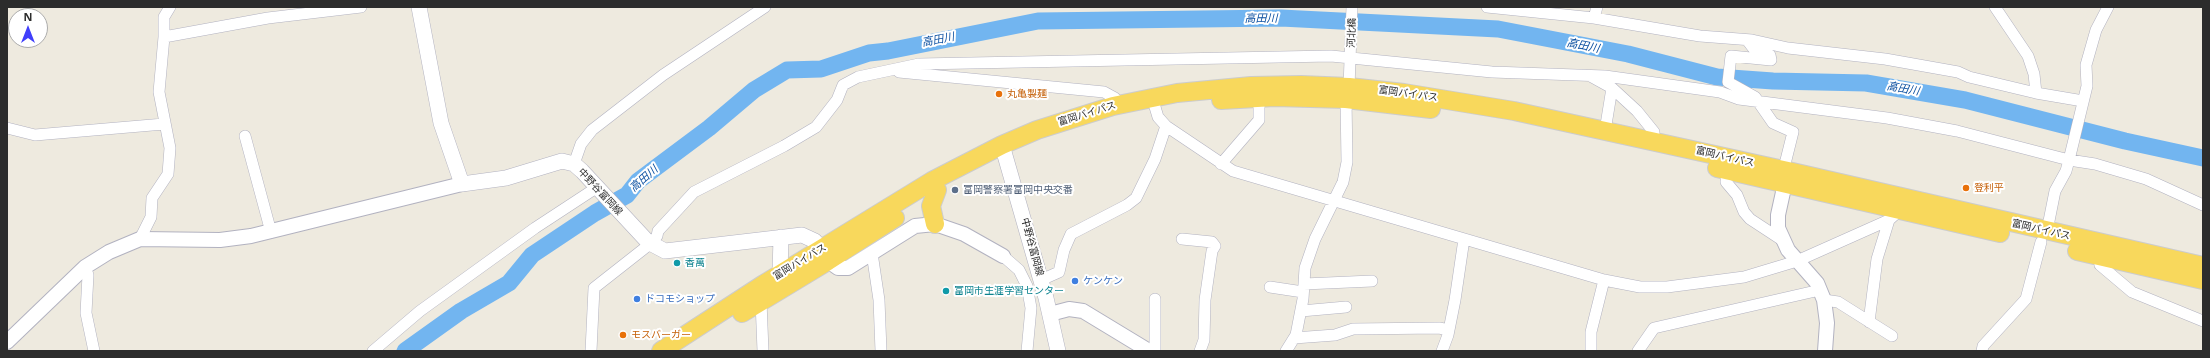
<!DOCTYPE html>
<meta charset="utf-8">
<style>
body{margin:0}
#map{position:relative;width:2210px;height:358px;overflow:hidden;background:#eeeadf;font-family:"Open Sans",sans-serif}
canvas{display:block}
.frame{position:absolute;inset:0;border:8px solid #2c2c2c;pointer-events:none}
.north{position:absolute;left:8px;top:8px;width:40px;height:40px;box-sizing:border-box;background:#fff;border:1px solid #ababab;border-radius:50%;rotate:0deg;font-size:11px;font-weight:700;line-height:16px;text-align:center;color:#2c2c2c}
.north::after{content:'';display:block;margin:auto;width:14px;height:18px;background:#413ffb;clip-path:polygon(50% 0,100% 100%,50% 72%,0 100%)}
</style>
<div id="map">
<canvas width="2210" height="358"></canvas>
<div class="frame"></div>
<div class="north">N</div>
</div>
<script>
const context = document.querySelector('canvas').getContext('2d');
context.lineJoin = 'round';
function shape(rows) {
  const path = new Path2D();
  for (const r of rows) {
    path.moveTo(r[0], r[1]);
    for (let i = 2; i < r.length; i += 2) path.lineTo(r[i], r[i + 1]);
  }
  return path;
}
function stroke(path, color, width, dash) {
  context.strokeStyle = color;
  context.lineWidth = width;
  context.lineCap = dash ? 'butt' : 'round';
  context.setLineDash(dash || []);
  context.stroke(path);
}
function write(font, color, halo, rows, align = 'center') {
  context.font = font + ' "Open Sans","Noto Sans JP",sans-serif';
  context.lineWidth = 4;
  context.setLineDash([]);
  context.textBaseline = 'middle';
  context.strokeStyle = halo;
  context.fillStyle = color;
  for (const [text, x, y, turn = 0] of rows) {
    context.save();
    context.translate(x, y);
    context.rotate((+turn || 0) * Math.PI / 180);
    context.textAlign = isNaN(turn) ? turn : align;
    if (halo) context.strokeText(text, 0, 0);
    context.fillText(text, 0, 0);
    context.restore();
  }
}
stroke(shape([
 [405,351,461,311,509,283,532,255,595,213,627,195,638,181,709,128,754,90,787,70,821,69,869,53,888,51,1038,21,1281,18,1498,29,1628,54,1717,77,1773,81,1866,83,1965,100,2125,141,2203,158]
]), '#72b5f0', 17);
const minor = shape([
 [1487,7,1594,18,1700,36,1752,40,1788,48,1885,59,1958,72,1969,77,2036,93,2083,101],
 [1995,7,2028,56,2034,74,2036,93],
 [1594,18,1597,7],
 [164,37,268,18,361,7],
 [1747,40,1753,48,1770,55,1771,60,1731,56,1728,82,1755,97,1773,123,1793,132,1785,164,1788,171],
 [899,72,1104,92,1115,98,1117,105],
 [1592,77,1612,88,1637,111,1654,132,1653,141],
 [1155,107,1158,117,1166,126,1233,171,1604,280,1640,287,1667,287,1744,277,1797,261,1889,220,1899,211],
 [7,128,35,135,164,124],
 [1605,131,1612,88],
 [245,136,271,232],
 [574,164,581,144,592,130,663,75,765,7],
 [1221,164,1259,120,1259,98],
 [1727,170,1726,182,1737,195,1744,212,1750,219,1782,240],
 [2047,231,2055,191,2066,171,2069,160,2087,86,2086,65,2096,30,2108,7],
 [140,239,151,217,152,198,168,174,170,148,159,92,164,37,164,17,170,7],
 [1182,239,1212,242,1215,246,1212,251,1205,300,1204,340,1200,351],
 [872,253,879,300,881,351],
 [1003,256,1019,270,1027,286,1031,308,1027,351],
 [2102,257,2100,265,2132,292,2203,321],
 [85,267,88,275,86,313,94,351],
 [1041,280,1059,272,1064,250,1071,234,1127,205,1136,198,1155,159,1166,126],
 [1304,284,1372,281],
 [1270,287,1303,292],
 [1824,300,1838,302,1892,336],
 [761,301,763,351],
 [1301,311,1346,307],
 [1869,322,1877,259,1889,220],
 [1294,338,1335,335,1353,329,1439,328,1449,330],
 [373,351,420,311,535,228,596,188],
 [591,351,594,288,650,244,657,236,658,231,694,192,784,146,816,127,837,100,843,85,858,77,919,64,1331,56,1492,72,1605,76,1720,92,1739,99,1887,118,1957,131,2069,160,2095,164,2146,179,2203,205],
 [1155,351,1155,299],
 [1286,351,1296,335,1303,299,1305,268,1315,239,1343,182,1347,162,1346,99,1349,87,1352,7],
 [1442,351,1448,335,1455,300,1464,239],
 [1591,351,1591,332,1604,280],
 [1638,351,1654,328,1820,290],
 [1982,351,1983,346,2026,299,2041,242]
]);
const tertiary = shape([
 [1787,174,1778,215,1778,228,1788,250,1817,283,1824,300,1827,323,1825,351],
 [828,261,838,268,848,268,915,226,935,224,964,234,1003,256],
 [1050,314,1069,309,1083,311,1149,351],
 [7,342,85,267,109,252,140,239,220,240,251,236,462,184]
]);
const secondary = shape([
 [419,7,441,123,462,184,506,178,562,161,574,164,582,171,648,242,665,251,802,235,815,241,826,258],
 [1002,145,1046,298,1058,351],
 [780,274,781,237]
]);
const trunk = shape([
 [1221,100,1275,97,1346,99,1431,109],
 [1717,168,2000,233],
 [935,224,931,206,937,190],
 [2077,251,2203,280],
 [742,313,828,261,895,218],
 [661,351,764,284,932,181,1002,145,1037,130,1113,106,1177,93,1251,86,1301,85,1349,87,1404,93,1514,111,1788,171,2203,266]
]);
stroke(minor, '#b2b2c0', 12);
stroke(tertiary, '#b2b2c0', 16);
stroke(secondary, '#b2b2c0', 16);
stroke(trunk, '#ccc', 20);
stroke(minor, '#fff', 11);
stroke(tertiary, '#fff', 14);
stroke(secondary, '#fff', 15);
stroke(trunk, '#f8d85c', 18);
for (const [x, y, r, color] of [
 [999,94,4,"#e8710a"],
 [1966,188,4,"#e8710a"],
 [955,190,4,"#5c6f8a"],
 [677,263,4,"#0f9aa8"],
 [1075,281,4,"#3f7fe0"],
 [946,291,4,"#0f9aa8"],
 [637,299,4,"#3f7fe0"],
 [623,335,4,"#e8710a"]
]) {
  const dot = new Path2D();
  dot.arc(x, y, r, 0, 2 * Math.PI);
  context.fillStyle = color;
  context.fill(dot);
  stroke(dot, '#fff', 1.5);
}
write('10px', '#2c2c2c', '#fff', [
 ["河北橋",1352,33,-88],
 ["富岡バイパス",1408,94,8],
 ["富岡バイパス",1087,114,-17],
 ["富岡バイパス",1725,157,13],
 ["中野谷富岡線",600,192,47],
 ["富岡バイパス",2041,230,13],
 ["中野谷富岡線",1032,247,75],
 ["富岡バイパス",800,262,-31]
]);
write('10px', '#c56008', '#fff', [
 ["丸亀製麺",1007,94],
 ["登利平",1974,188],
 ["モスバーガー",631,335]
], 'left');
write('10px', '#4e5e75', '#fff', [
 ["富岡警察署富岡中央交番",963,190]
], 'left');
write('10px', '#0d838f', '#fff', [
 ["香萬",685,263],
 ["富岡市生涯学習センター",954,291]
], 'left');
write('10px', '#366cbe', '#fff', [
 ["ケンケン",1083,281],
 ["ドコモショップ",645,299]
], 'left');
write('italic 11px', '#0c50a1', '#fff', [
 ["高田川",1261,19],
 ["高田川",938,40,-11],
 ["高田川",1583,46,11],
 ["高田川",1903,89,10],
 ["高田川",644,179,-42]
]);
</script>
